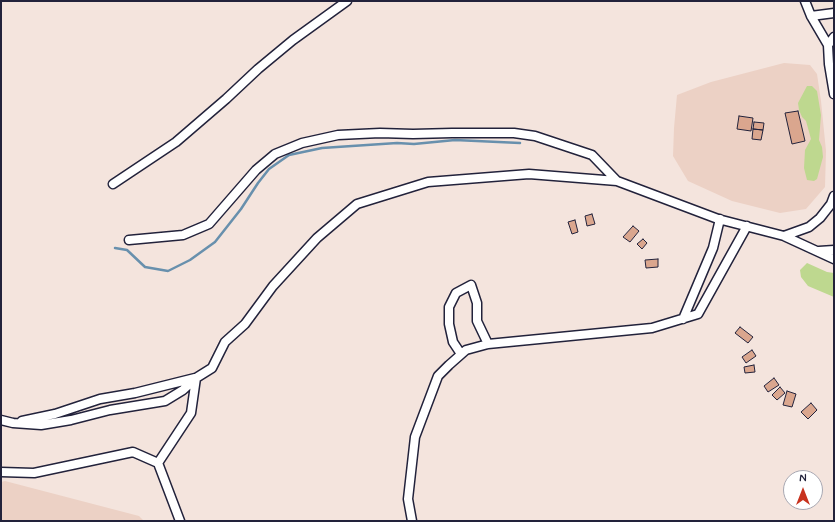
<!DOCTYPE html>
<style>
body{margin:0}
#map{position:relative;width:835px;height:522px;overflow:hidden;background:#f4e4dd;font-family:Mynerve,sans-serif}
canvas{display:block}
.frame{position:absolute;inset:0;border:2px solid #22223b;pointer-events:none}
.north{position:absolute;left:783px;top:470px;width:40px;height:40px;box-sizing:border-box;background:#fff;border:1px solid #a7a7b1;border-radius:50%;rotate:0deg;font-size:11px;font-weight:700;line-height:16px;text-align:center;color:#22223b}
.north::after{content:'';display:block;margin:auto;width:14px;height:18px;background:#c8321e;clip-path:polygon(50% 0,100% 100%,50% 72%,0 100%)}
</style>
<div id="map">
<canvas width="835" height="522"></canvas>
<div class="frame"></div>
<div class="north">N</div>
</div>
<script>
const context = document.querySelector('canvas').getContext('2d');
context.lineJoin = 'round';
function fillPath(path, color) {
  context.fillStyle = color;
  context.fill(path, 'evenodd');
}
function shape(rows) {
  const path = new Path2D();
  for (const r of rows) {
    path.moveTo(r[0], r[1]);
    for (let i = 2; i < r.length; i += 2) path.lineTo(r[i], r[i + 1]);
  }
  return path;
}
function stroke(path, color, width, dash) {
  context.strokeStyle = color;
  context.lineWidth = width;
  context.lineCap = dash ? 'butt' : 'round';
  context.setLineDash(dash || []);
  context.stroke(path);
}
fillPath(shape([
 [784,63,810,65,817,74,821,101,826,151,825,187,806,209,780,213,732,201,688,181,673,156,674,128,677,95,711,82],
 [5,481,139,516,144,521,1,521,1,482]
]), '#ecd1c5');
fillPath(shape([
 [807,86,812,86,817,91,821,115,819,140,822,147,823,157,817,179,814,181,807,180,804,168,805,150,811,139,806,121,802,117,799,110,798,103],
 [807,263,827,272,834,273,834,297,808,286,801,277,800,270]
]), '#bed88f');
stroke(shape([
 [115,248,127,250,145,267,168,271,190,260,215,242,241,209,258,183,269,169,289,155,322,148,397,143,414,144,455,140,520,143]
]), '#6890ad', 2.5);
const building = shape([
 [798,111,805,141,792,144,785,113,798,111],
 [739,116,753,118,751,131,737,129,739,116],
 [754,122,764,123,763,130,753,129,754,122],
 [753,129,763,130,761,140,752,139,753,129],
 [592,214,595,224,587,226,585,216,592,214],
 [575,220,578,232,572,234,568,222,575,220],
 [633,226,639,231,630,242,623,237,633,226],
 [643,239,647,243,642,249,637,244,643,239],
 [658,259,658,267,646,268,645,260,658,259],
 [740,327,753,337,748,343,735,333,740,327],
 [752,350,756,356,746,363,742,357,752,350],
 [754,365,755,372,745,373,744,367,754,365],
 [774,378,779,385,768,392,764,386,774,378],
 [780,387,785,393,777,400,772,395,780,387],
 [787,391,796,394,792,407,783,405,787,391],
 [811,403,817,410,808,419,801,412,811,403]
]);
fillPath(building, '#daa68e');
stroke(building, '#22223b', 1);
const minor = shape([
 [805,1,811,16,828,45,829,64,834,94],
 [811,16,834,13],
 [828,45,834,37],
 [113,184,176,142,226,99,258,69,293,40,347,1],
 [784,236,809,227,820,218,831,204,834,196],
 [129,240,183,235,209,224,256,170,275,154,302,143,338,135,380,133,413,134,452,133,514,133,535,136,592,155,617,181],
 [819,251,834,250],
 [683,319,713,248,720,219],
 [461,354,453,342,449,324,449,307,456,293,471,285,477,303,477,321,488,344],
 [1,420,13,423,41,425,71,420,110,410,165,401,183,390,196,378,212,368,225,342,245,324,273,286,317,238,357,204,428,182,529,174,617,181,718,219,784,236,834,259],
 [22,421,55,414,100,399,135,393,195,378],
 [158,463,180,521],
 [1,472,34,473,133,452,158,463,191,413,196,378],
 [412,521,408,499,415,437,438,376,449,365,466,350,488,344,652,328,698,314,747,226]
]);
stroke(minor, '#22223b', 11);
stroke(minor, '#fff', 8);
</script>
